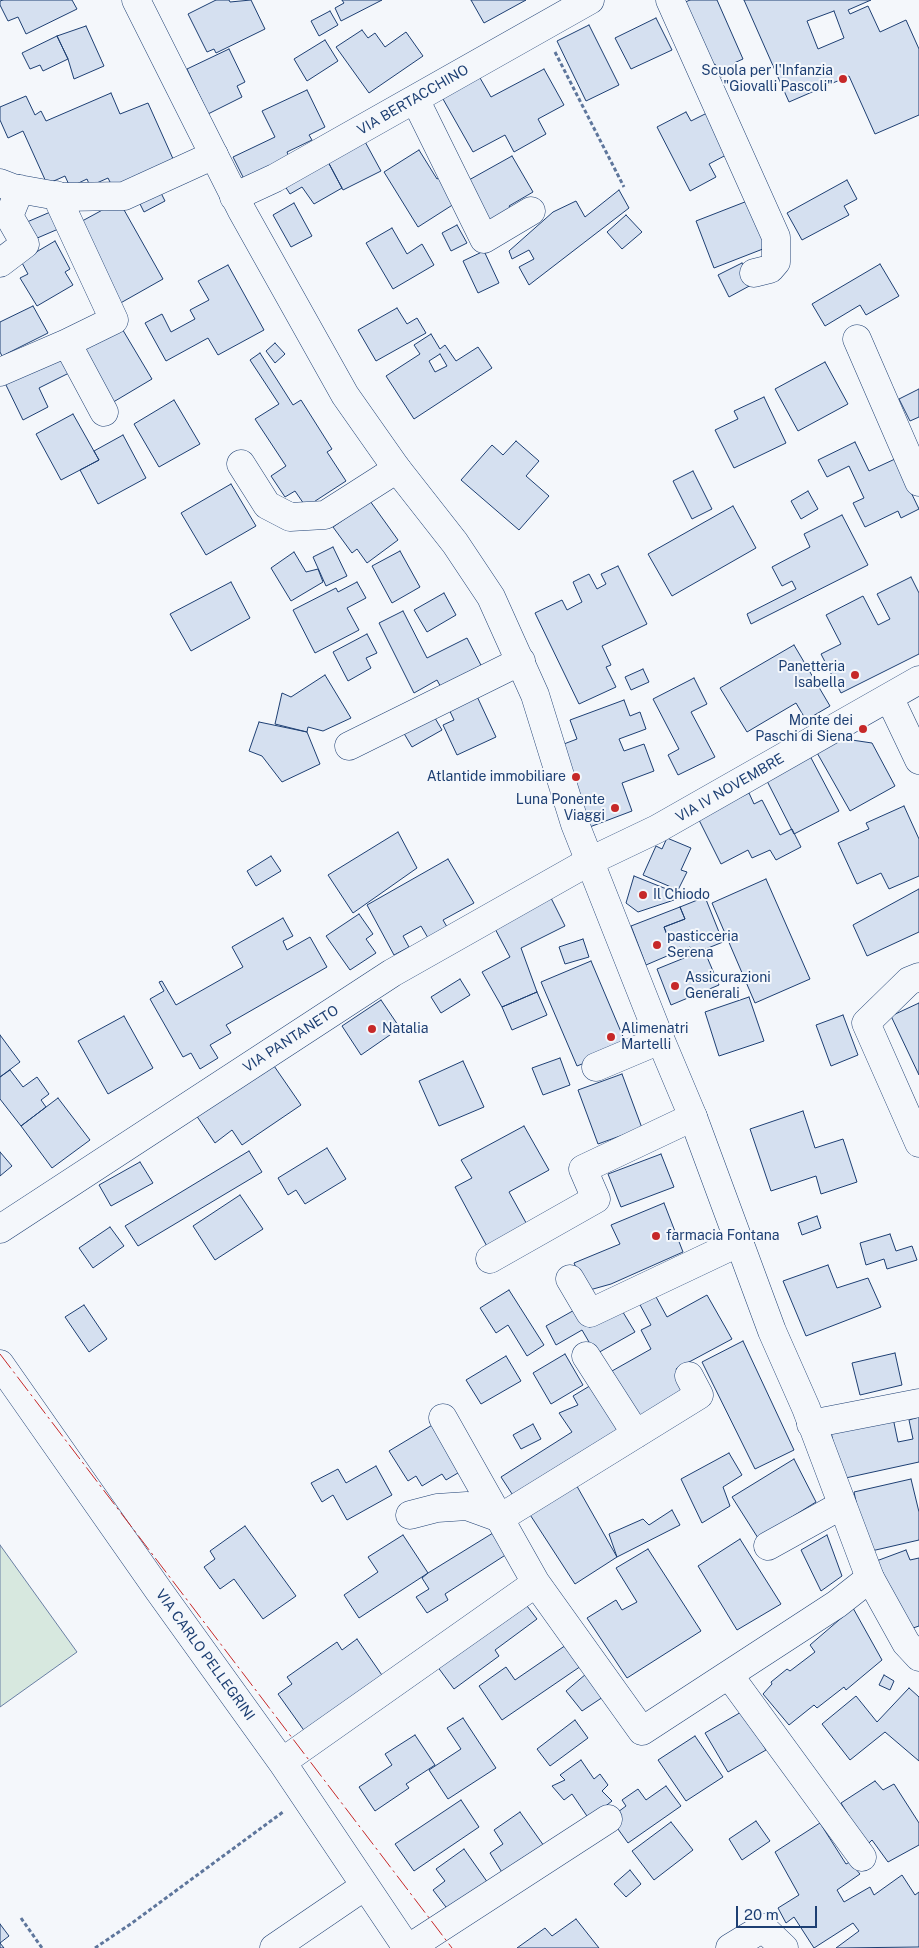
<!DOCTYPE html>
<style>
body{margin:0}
#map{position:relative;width:919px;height:1948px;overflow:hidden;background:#f4f7fb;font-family:"Public Sans",sans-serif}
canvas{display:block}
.scale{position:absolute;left:736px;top:1906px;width:81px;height:22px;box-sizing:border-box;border:2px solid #1d3f73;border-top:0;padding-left:6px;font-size:15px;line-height:18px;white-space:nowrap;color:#1d3f73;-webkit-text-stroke:4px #f4f7fb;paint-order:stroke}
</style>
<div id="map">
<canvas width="919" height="1948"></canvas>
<div class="scale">20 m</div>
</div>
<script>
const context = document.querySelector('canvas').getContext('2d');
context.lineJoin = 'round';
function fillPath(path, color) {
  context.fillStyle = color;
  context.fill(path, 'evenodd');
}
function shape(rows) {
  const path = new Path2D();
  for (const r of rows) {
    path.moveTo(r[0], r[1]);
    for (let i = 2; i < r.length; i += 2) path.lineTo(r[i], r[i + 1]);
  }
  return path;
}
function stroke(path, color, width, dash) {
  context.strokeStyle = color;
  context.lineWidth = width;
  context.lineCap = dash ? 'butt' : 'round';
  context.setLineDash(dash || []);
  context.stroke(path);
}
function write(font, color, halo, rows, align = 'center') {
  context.font = font + ' "Public Sans",sans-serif';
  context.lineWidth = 4;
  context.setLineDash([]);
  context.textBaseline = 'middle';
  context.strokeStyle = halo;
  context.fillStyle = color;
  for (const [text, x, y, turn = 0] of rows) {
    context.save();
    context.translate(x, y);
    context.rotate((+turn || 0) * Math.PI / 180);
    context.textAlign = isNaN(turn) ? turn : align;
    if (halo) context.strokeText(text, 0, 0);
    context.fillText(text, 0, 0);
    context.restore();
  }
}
const green = shape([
 [0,1545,77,1652,0,1707,0,1545]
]);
fillPath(green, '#d7e8df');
stroke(green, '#687fa3', 1);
const building = shape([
 [3,0,72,0,77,9,26,34,18,17,8,21,0,5,0,1,3,0],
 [216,0,229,0,230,2,251,0,265,29,216,53,214,49,207,52,188,14,216,0],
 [342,0,382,0,341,21,335,8,344,3,342,0],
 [471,0,526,0,484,23,471,0],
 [690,0,717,0,743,59,734,63,737,70,721,77,715,64,711,66,683,3,690,0],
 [744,0,871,0,848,10,850,14,868,6,880,32,906,20,919,49,919,115,875,134,849,76,789,102,744,0],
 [834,11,844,38,818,49,807,21,834,11],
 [330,11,338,25,319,36,311,21,330,11],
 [656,18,672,50,631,69,615,38,656,18],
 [589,25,619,85,586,101,557,41,589,25],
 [86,26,104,66,74,79,68,59,57,36,86,26],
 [362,30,368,38,375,33,385,47,406,32,423,56,369,93,336,47,362,30],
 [57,36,68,59,43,71,40,65,30,69,22,53,57,36],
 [325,40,338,61,307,81,294,59,325,40],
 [229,49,245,82,237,86,242,97,208,114,187,69,229,49],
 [544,69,564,105,538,119,546,134,514,152,505,135,473,152,439,92,476,71,491,97,544,69],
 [307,90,325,127,309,135,312,140,287,152,289,157,244,179,233,157,275,137,262,111,307,90],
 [111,93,120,114,148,103,174,161,113,188,108,178,90,186,87,179,70,187,65,176,47,184,23,131,8,138,0,120,0,107,26,96,35,115,41,111,46,121,111,93],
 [686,112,691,121,707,113,728,154,709,164,716,177,690,191,657,127,686,112],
 [363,138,381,171,343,190,326,158,363,138],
 [419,150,437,179,444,175,454,204,418,227,384,172,419,150],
 [512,156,533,192,509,206,516,217,484,228,460,185,512,156],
 [326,158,342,188,314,204,302,187,290,194,283,183,326,158],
 [847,180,857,199,844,206,849,215,802,240,787,213,847,180],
 [157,185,165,201,144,212,136,196,157,185],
 [619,190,629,208,529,285,519,267,534,259,529,250,512,259,509,251,553,212,576,201,585,217,619,190],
 [750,200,768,247,714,268,696,221,750,200],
 [119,201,163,279,117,305,73,226,119,201],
 [294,203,312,236,291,247,273,215,294,203],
 [55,210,63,227,35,239,27,222,55,210],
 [626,215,642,232,622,249,607,232,626,215],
 [457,225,467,243,451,251,442,233,457,225],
 [392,228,407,254,422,244,434,265,393,289,366,243,392,228],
 [55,241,70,269,65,272,73,285,37,306,20,278,28,274,21,261,55,241],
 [484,251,499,283,478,293,463,261,484,251],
 [742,263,753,284,729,297,718,275,742,263],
 [880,264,899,296,866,315,860,305,825,326,812,304,880,264],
 [228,265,264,330,218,355,208,338,166,361,145,323,162,314,171,332,195,319,190,310,209,300,198,281,228,265],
 [33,306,48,333,2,356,0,352,0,322,33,306],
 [397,308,407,324,417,318,426,333,376,361,358,330,397,308],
 [121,327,152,379,110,404,79,352,121,327],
 [431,334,440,349,445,345,456,361,478,347,492,368,414,419,386,376,420,354,414,345,431,334],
 [440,354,447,366,435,372,429,361,440,354],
 [275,343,285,354,275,363,266,351,275,343],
 [260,353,293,405,301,400,332,449,327,452,346,481,306,507,295,491,285,497,271,476,286,466,255,419,279,404,250,360,260,353],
 [60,355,69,373,39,388,48,407,23,420,5,383,60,355],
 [825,362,848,404,798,431,775,389,825,362],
 [919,389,919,417,910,421,899,399,919,389],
 [764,397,786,443,734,468,715,430,738,419,734,411,764,397],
 [174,400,200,444,159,467,134,424,174,400],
 [73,414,99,460,61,480,36,434,73,414],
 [123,435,146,478,98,504,80,470,99,460,94,451,123,435],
 [516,441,539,461,526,476,549,496,519,530,461,480,492,445,503,455,516,441],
 [855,442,869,471,895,459,919,509,901,518,898,511,865,527,853,503,864,498,849,466,827,477,818,460,855,442],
 [693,471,712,509,692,519,673,481,693,471],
 [231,484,256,526,206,555,181,513,231,484],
 [808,491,818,509,801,519,791,501,808,491],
 [370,501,398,540,367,563,357,549,352,553,333,527,370,501],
 [733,506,756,548,672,596,648,554,733,506],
 [842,515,868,565,751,624,747,614,796,589,792,581,782,586,772,567,810,547,804,534,842,515],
 [333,547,347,576,326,586,313,557,333,547],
 [400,551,420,587,392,603,372,566,400,551],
 [294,552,306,572,318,569,323,582,291,601,271,568,294,552],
 [618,566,647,624,602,646,611,665,606,667,616,687,579,704,535,613,562,600,567,610,582,602,573,582,589,574,597,589,606,584,601,574,618,566],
 [911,577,919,593,919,654,841,693,821,654,841,644,826,615,863,596,878,625,890,619,877,594,911,577],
 [231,582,250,618,191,651,170,614,231,582],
 [357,582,366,598,347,608,359,630,315,653,293,610,336,588,338,592,357,582],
 [444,593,456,615,427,632,414,610,444,593],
 [403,611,427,658,467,638,485,673,444,693,437,680,414,693,379,623,403,611],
 [367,634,377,653,366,658,371,668,348,681,333,652,367,634],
 [794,645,830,706,806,720,796,703,747,732,720,688,794,645],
 [643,669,649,682,631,690,625,677,643,669],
 [325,675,351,718,323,731,308,727,307,732,275,724,282,693,291,697,325,675],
 [694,678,707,704,691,712,715,757,678,775,668,755,679,749,653,699,694,678],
 [474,690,496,737,457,755,443,725,454,720,446,703,474,690],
 [624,700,630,716,640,712,646,729,619,739,624,751,644,744,654,771,622,783,632,811,587,828,556,747,577,739,570,720,624,700],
 [432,713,442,730,412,747,402,730,432,713],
 [259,722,307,732,320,764,282,782,262,756,249,751,259,722],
 [845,739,872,743,895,786,850,811,816,751,845,739],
 [810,756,839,811,794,834,766,779,810,756],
 [749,793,754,804,762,800,780,835,792,829,801,847,776,860,770,850,752,858,748,850,721,864,698,818,749,793],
 [904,806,919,839,919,876,889,889,881,873,857,884,838,843,869,829,866,823,904,806],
 [398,832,417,868,353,913,328,875,398,832],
 [667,838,691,848,681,870,687,872,678,890,643,875,656,846,662,849,667,838],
 [271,856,281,871,256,886,247,871,271,856],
 [448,859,474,903,443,920,450,932,431,943,421,926,403,936,409,947,394,955,367,905,448,859],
 [634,876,674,892,674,900,638,912,626,903,634,876],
 [766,879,810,979,755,1003,712,903,766,879],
 [919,889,919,932,867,956,853,925,919,889],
 [550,896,565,926,521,948,537,992,502,1007,482,972,510,957,493,925,550,896],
 [705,897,723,942,693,954,690,947,674,953,664,927,685,919,680,907,705,897],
 [680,907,685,919,664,927,674,953,646,965,631,926,680,907],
 [359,914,373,934,366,939,376,953,350,970,326,936,359,914],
 [283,918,293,936,283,941,287,950,310,937,327,967,226,1025,231,1033,210,1045,218,1058,200,1069,191,1053,183,1057,150,999,164,991,159,982,162,981,176,1005,243,967,232,947,283,918],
 [583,939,589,957,565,964,559,947,583,939],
 [704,950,719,985,671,1005,657,969,704,950],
 [591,961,627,1046,577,1066,541,982,591,961],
 [460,979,470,995,441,1013,431,997,460,979],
 [537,992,547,1015,512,1030,502,1007,537,992],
 [749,997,764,1041,719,1056,705,1012,749,997],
 [381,1000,400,1028,361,1055,342,1026,381,1000],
 [919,1003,919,1075,891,1016,919,1003],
 [843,1015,858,1055,831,1066,816,1025,843,1015],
 [124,1016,153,1068,108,1094,78,1041,124,1016],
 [0,1035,20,1062,0,1077,0,1035],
 [560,1058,570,1085,543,1095,532,1068,560,1058],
 [463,1061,484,1107,439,1126,419,1081,463,1061],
 [272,1063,301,1105,242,1145,232,1130,215,1143,196,1115,272,1063],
 [10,1070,23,1087,37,1077,49,1094,41,1100,46,1107,21,1126,0,1099,0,1077,10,1070],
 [622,1074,642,1128,598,1144,578,1090,622,1074],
 [58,1098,90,1140,52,1168,21,1126,58,1098],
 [803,1111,815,1148,843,1139,857,1182,821,1194,816,1176,771,1191,750,1129,803,1111],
 [524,1126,549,1170,509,1192,530,1230,490,1252,455,1187,472,1178,461,1160,524,1126],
 [327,1148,346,1179,305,1204,296,1190,288,1195,278,1178,327,1148],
 [249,1151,262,1172,138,1246,125,1226,249,1151],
 [0,1152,12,1166,0,1176,0,1152],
 [661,1154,674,1187,621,1207,608,1174,661,1154],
 [140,1162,153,1183,111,1206,99,1185,140,1162],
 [240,1195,263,1229,215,1260,193,1226,240,1195],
 [664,1203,683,1252,611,1284,586,1291,574,1263,620,1244,611,1225,664,1203],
 [817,1216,821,1228,802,1235,798,1223,817,1216],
 [110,1227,124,1246,93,1268,79,1248,110,1227],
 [890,1234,896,1251,912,1246,917,1260,887,1269,884,1259,866,1265,860,1243,890,1234],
 [828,1265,837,1288,868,1278,881,1307,806,1336,783,1281,828,1265],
 [509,1290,544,1345,527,1356,508,1325,496,1333,480,1308,509,1290],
 [655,1295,667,1317,707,1295,732,1339,676,1369,688,1390,638,1417,612,1371,651,1349,641,1330,651,1325,639,1303,655,1295],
 [84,1305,107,1339,89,1352,65,1317,84,1305],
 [578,1308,589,1327,621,1309,635,1332,596,1354,582,1330,556,1345,546,1326,578,1308],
 [743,1341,794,1450,755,1469,702,1362,743,1341],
 [895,1353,902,1385,860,1395,852,1363,895,1353],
 [565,1354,583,1385,551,1404,533,1373,565,1354],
 [506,1356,521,1381,481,1404,466,1380,506,1356],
 [593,1384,623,1432,516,1500,501,1477,572,1432,559,1413,578,1405,573,1396,593,1384],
 [919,1417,919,1462,841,1479,831,1432,893,1418,898,1442,913,1439,909,1420,919,1417],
 [439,1421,468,1467,446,1480,442,1474,422,1486,416,1476,408,1481,389,1451,439,1421],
 [533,1424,541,1439,521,1449,513,1435,533,1424],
 [729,1453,742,1475,723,1487,730,1506,702,1523,681,1479,729,1453],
 [794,1459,816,1502,758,1538,732,1497,794,1459],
 [376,1466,392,1495,347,1520,333,1495,322,1502,311,1483,338,1469,346,1483,376,1466],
 [911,1479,919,1512,919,1540,867,1552,854,1492,911,1479],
 [574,1481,617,1557,575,1584,525,1507,574,1481],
 [672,1510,680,1525,617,1557,609,1534,643,1519,649,1525,672,1510],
 [245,1526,296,1596,263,1619,234,1579,220,1589,204,1567,215,1559,210,1551,245,1526],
 [493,1533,507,1554,445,1594,448,1600,427,1613,416,1597,429,1589,422,1578,428,1573,493,1533],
 [403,1535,428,1573,359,1618,344,1595,378,1572,368,1557,403,1535],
 [827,1535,842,1576,821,1591,801,1550,827,1535],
 [740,1539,781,1604,737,1630,698,1566,740,1539],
 [648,1549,701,1631,627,1678,587,1618,616,1600,622,1610,637,1602,616,1568,648,1549],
 [906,1550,910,1560,919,1558,919,1626,904,1631,871,1563,906,1550],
 [524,1602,537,1619,495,1650,499,1656,454,1689,437,1666,524,1602],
 [853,1608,882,1660,846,1690,844,1687,817,1708,814,1705,789,1725,763,1694,772,1684,771,1682,787,1669,790,1671,815,1652,810,1645,853,1608],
 [357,1639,386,1681,308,1736,278,1694,292,1684,287,1677,337,1642,342,1650,357,1639],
 [569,1643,584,1664,502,1720,479,1686,506,1667,515,1680,569,1643],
 [586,1674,603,1697,582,1711,566,1691,586,1674],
 [884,1675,894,1681,890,1690,879,1685,884,1675],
 [909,1688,919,1697,919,1761,885,1732,850,1760,822,1724,856,1696,877,1722,909,1688],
 [743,1711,766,1750,728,1772,705,1733,743,1711],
 [463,1718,496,1768,448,1799,429,1770,461,1749,447,1728,463,1718],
 [575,1720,588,1738,550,1766,537,1749,575,1720],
 [415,1735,435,1765,406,1784,409,1788,375,1811,359,1787,392,1765,385,1754,415,1735],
 [695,1736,723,1777,686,1801,658,1760,695,1736],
 [581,1760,594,1779,600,1774,608,1785,602,1791,612,1801,589,1819,572,1794,564,1800,552,1786,565,1780,560,1775,581,1760],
 [875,1781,883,1790,894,1784,919,1823,919,1845,888,1862,872,1840,867,1845,841,1803,875,1781],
 [666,1786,681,1806,628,1843,610,1818,626,1806,622,1800,638,1789,646,1800,666,1786],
 [461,1800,479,1827,414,1871,395,1844,461,1800],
 [520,1812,544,1846,503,1874,490,1853,503,1844,494,1830,520,1812],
 [756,1821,770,1841,742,1860,729,1839,756,1821],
 [671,1822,693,1850,654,1880,632,1851,671,1822],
 [820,1823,846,1864,850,1862,860,1874,837,1890,844,1902,870,1887,874,1895,902,1875,915,1895,919,1892,919,1947,836,1948,859,1931,853,1923,814,1948,794,1917,786,1923,778,1908,799,1895,775,1852,820,1823],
 [464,1849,488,1883,449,1911,433,1890,445,1881,436,1869,464,1849],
 [630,1870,641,1884,626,1897,614,1884,630,1870],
 [576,1919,599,1948,517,1948,545,1928,552,1936,576,1919],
 [0,1924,9,1936,0,1943,4,1948,0,1948,0,1924]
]);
fillPath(building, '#d5e0f0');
stroke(building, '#1d3f73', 1);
const minor = shape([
 [670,0,776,237,776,262,770,269,754,273],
 [415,99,484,239,531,211],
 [0,183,13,188,63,197,124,196,214,155],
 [56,195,114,320,67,343,104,412],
 [234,197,275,178,590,0],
 [0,263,25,244,9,216,20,189],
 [857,339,919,482],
 [0,372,67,343],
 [241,464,267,505,290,517,325,515,397,469],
 [889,697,919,760],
 [349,746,521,661],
 [919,977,909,981,866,1023,919,1143],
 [596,1067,660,1040],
 [0,1229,392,973,590,861,657,829,919,680],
 [490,1259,596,1199,583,1169,693,1117],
 [570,1279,590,1313,740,1242],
 [586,1356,636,1434],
 [0,1364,159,1591,282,1762,407,1948],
 [443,1418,536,1583],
 [811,1424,919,1403],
 [410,1515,437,1508,467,1506,500,1518,699,1395,689,1376],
 [768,1546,842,1505],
 [729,1675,862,1857],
 [282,1762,536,1583,642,1731,837,1604,870,1578],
 [274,1948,365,1886],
 [409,1948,608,1819],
 [730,1948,763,1928,784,1948]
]);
const major = shape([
 [136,0,242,211,345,395,397,469,455,543,491,597,535,695,575,824,656,1029,693,1117,772,1331,806,1408,870,1578,906,1643,919,1657]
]);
stroke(minor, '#1d3f73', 29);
stroke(major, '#1d3f73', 29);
stroke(shape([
 [555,52,624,187],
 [21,1918,42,1948],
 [95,1948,132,1923,283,1812]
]), '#5e769c', 3, [4, 2.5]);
stroke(minor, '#f4f7fb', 28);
stroke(major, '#f4f7fb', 28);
stroke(shape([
 [0,1354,452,1948]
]), '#c62828', 1, [18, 4, 2.5, 4]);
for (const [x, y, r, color] of [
 [843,79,5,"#c62828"],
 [855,675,5,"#c62828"],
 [863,729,5,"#c62828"],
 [576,777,5,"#c62828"],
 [615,808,5,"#c62828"],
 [643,895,5,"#c62828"],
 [657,945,5,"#c62828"],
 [675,986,5,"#c62828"],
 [372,1029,5,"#c62828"],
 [611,1037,5,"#c62828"],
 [656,1236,5,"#c62828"]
]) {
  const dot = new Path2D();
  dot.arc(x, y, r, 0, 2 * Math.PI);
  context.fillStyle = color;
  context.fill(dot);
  stroke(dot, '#f4f7fb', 2);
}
write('14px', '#1d3f73', '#f4f7fb', [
 ["Scuola per l'Infanzia",833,71,"right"],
 ["\"Giovalli Pascoli\"",833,87,"right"],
 ["Panetteria",845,667,"right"],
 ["Isabella",845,683,"right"],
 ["Monte dei",853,721,"right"],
 ["Paschi di Siena",853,737,"right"],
 ["Atlantide immobiliare",566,777,"right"],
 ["Luna Ponente",605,800,"right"],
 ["Viaggi",605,816,"right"],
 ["Il Chiodo",653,895],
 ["pasticceria",667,937],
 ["Serena",667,953],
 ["Assicurazioni",685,978],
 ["Generali",685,994],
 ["Natalia",382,1029],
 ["Alimenatri",621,1029],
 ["Martelli",621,1045],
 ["farmacia Fontana",666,1236]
], 'left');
write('14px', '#1d3f73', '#f4f7fb', [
 ["VIA BERTACCHINO",413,100,-30],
 ["VIA IV NOVEMBRE",730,788,-30],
 ["VIA PANTANETO",291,1039,-33],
 ["VIA CARLO PELLEGRINI",205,1655,54]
]);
</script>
